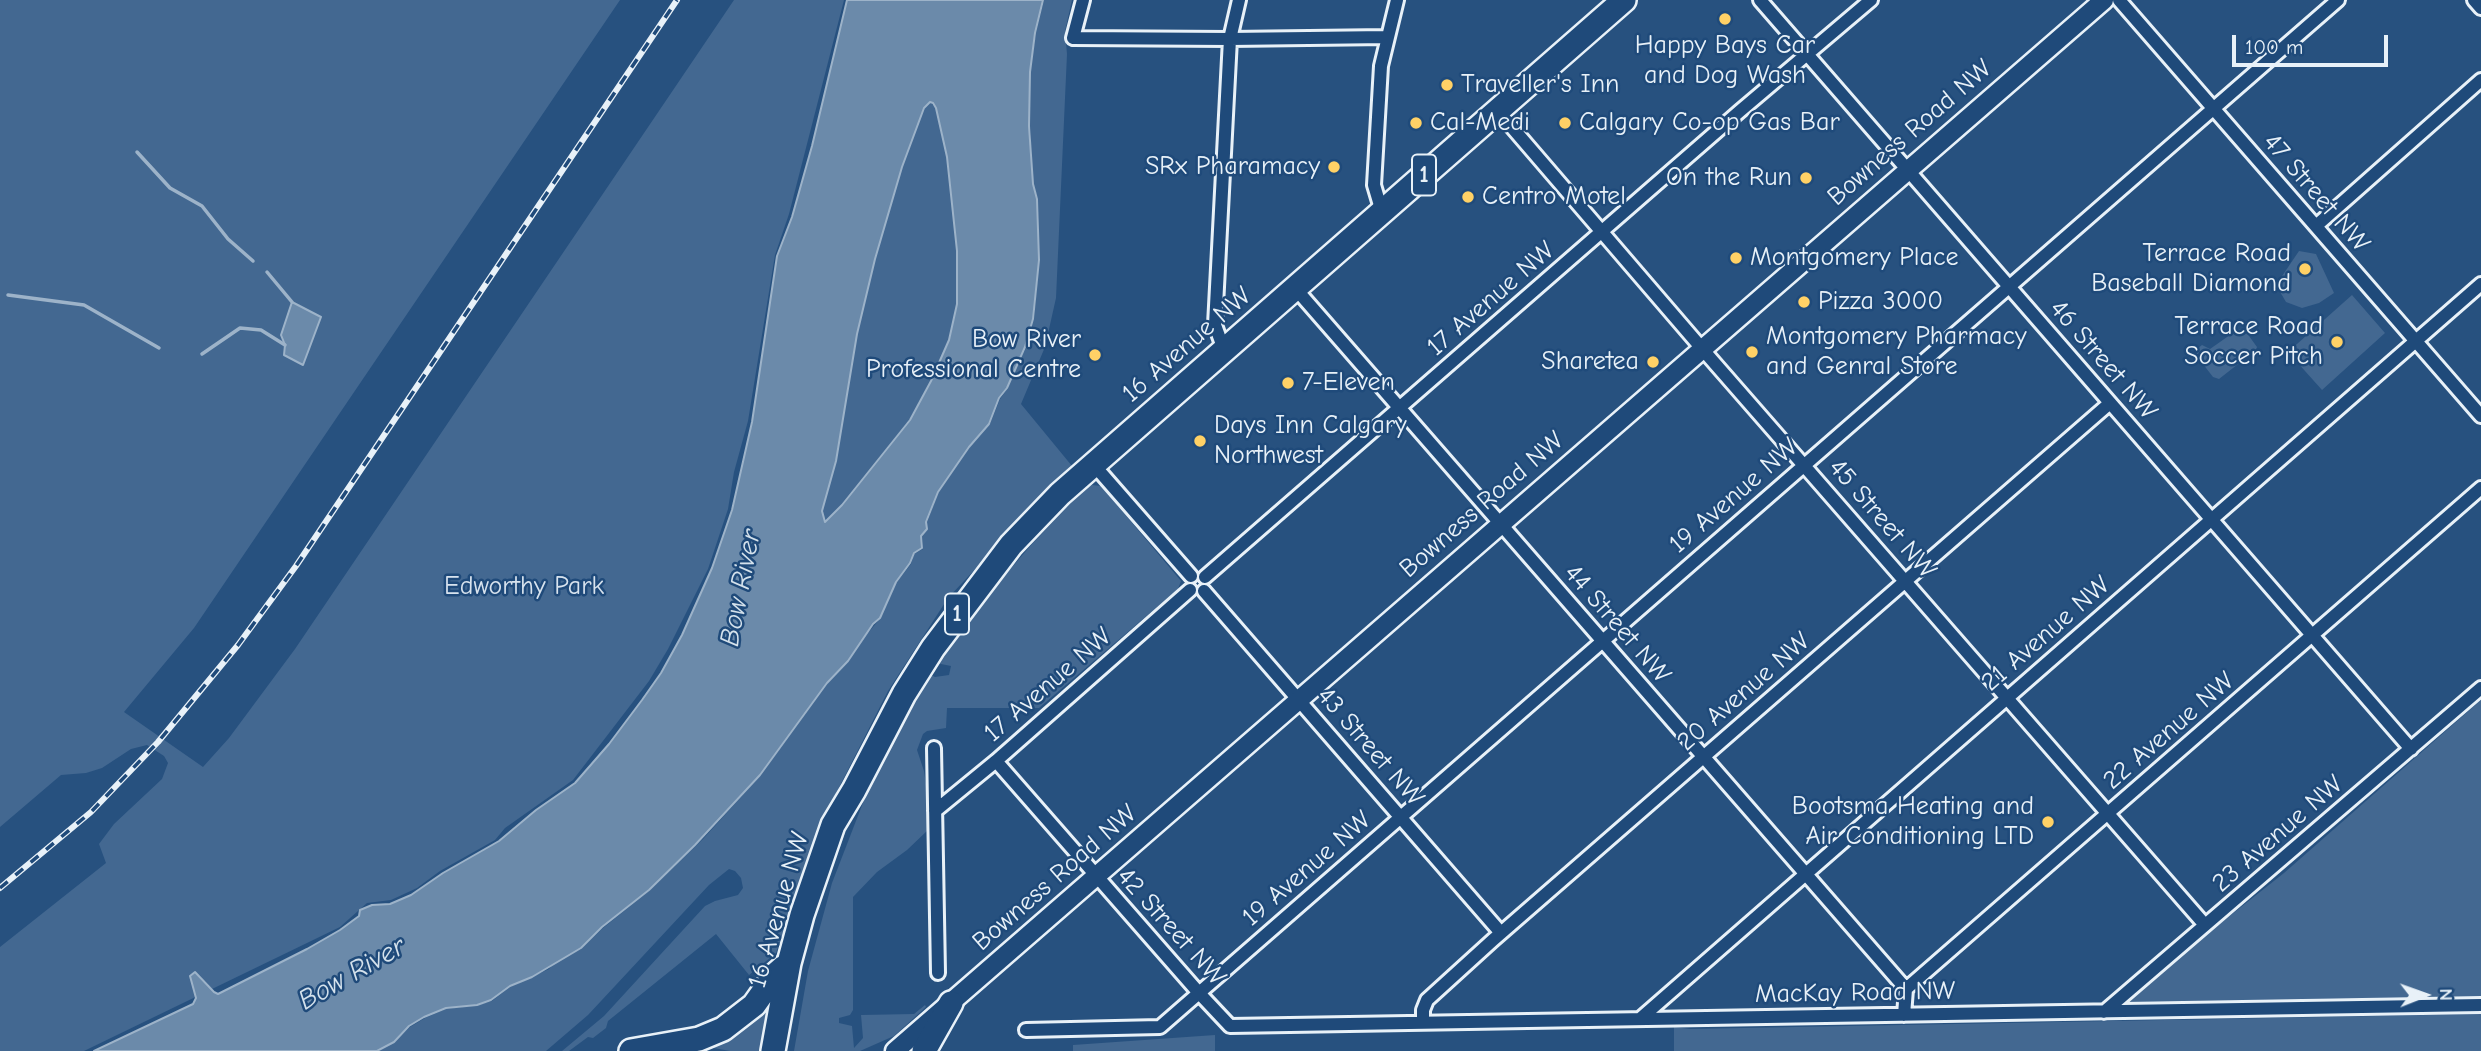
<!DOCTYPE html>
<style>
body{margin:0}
#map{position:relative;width:2481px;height:1051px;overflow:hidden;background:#27517f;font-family:"Comic Neue",sans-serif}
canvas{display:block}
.north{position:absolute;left:2390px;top:960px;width:70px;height:70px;-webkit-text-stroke:5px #1f4a7a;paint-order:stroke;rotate:89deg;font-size:19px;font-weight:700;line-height:28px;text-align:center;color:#e8f1f8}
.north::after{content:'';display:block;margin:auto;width:24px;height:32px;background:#e8f1f8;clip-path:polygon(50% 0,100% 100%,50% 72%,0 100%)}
.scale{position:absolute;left:2232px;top:35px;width:156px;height:32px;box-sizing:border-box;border:4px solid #e8f1f8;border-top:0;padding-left:9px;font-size:21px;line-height:24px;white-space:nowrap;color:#e8f1f8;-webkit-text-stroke:5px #1f4a7a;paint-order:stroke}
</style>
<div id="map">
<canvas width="2481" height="1051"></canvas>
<div class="north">N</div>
<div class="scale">100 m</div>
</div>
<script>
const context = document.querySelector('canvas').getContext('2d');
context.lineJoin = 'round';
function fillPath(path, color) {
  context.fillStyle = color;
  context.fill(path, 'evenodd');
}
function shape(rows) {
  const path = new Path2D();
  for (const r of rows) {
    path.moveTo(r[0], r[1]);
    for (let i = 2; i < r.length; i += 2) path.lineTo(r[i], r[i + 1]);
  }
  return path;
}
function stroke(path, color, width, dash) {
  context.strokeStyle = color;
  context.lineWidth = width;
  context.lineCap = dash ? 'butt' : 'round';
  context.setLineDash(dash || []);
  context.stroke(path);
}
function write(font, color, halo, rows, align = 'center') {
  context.font = font + ' "Comic Neue",sans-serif';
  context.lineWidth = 5;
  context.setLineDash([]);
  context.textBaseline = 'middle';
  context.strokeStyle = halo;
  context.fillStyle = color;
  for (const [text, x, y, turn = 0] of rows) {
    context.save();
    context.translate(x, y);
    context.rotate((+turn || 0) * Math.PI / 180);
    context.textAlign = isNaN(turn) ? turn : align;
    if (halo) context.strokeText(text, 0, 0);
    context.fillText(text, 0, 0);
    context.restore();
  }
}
fillPath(shape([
 [0,0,620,0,194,628,124,712,203,767,229,738,295,649,734,0,844,0,789,214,775,255,748,421,734,472,728,509,708,569,668,649,649,681,573,780,505,828,495,840,440,871,417,888,391,900,367,903,340,927,84,1051,0,1051,0,947,106,863,99,844,114,824,162,779,168,763,164,756,147,745,131,749,102,768,86,773,61,775,0,827],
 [1044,0,1072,0,1065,31,1067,54,1056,298,1045,347,1021,404,1072,466,948,598,888,691,825,815,805,866,776,953,749,975,716,934,608,1021,606,1028,593,1038,588,1037,569,1051,562,1051,604,1016,705,906,715,901,738,895,743,888,741,878,735,871,729,869,709,885,588,1015,546,1051,378,1051,394,1042,410,1027,425,1018,446,1009,478,1005,492,1001,510,987,549,969,554,963,581,949,603,928,649,891,703,839,760,776,828,683,848,662,859,643,880,619,896,583,911,564,914,554,923,549,922,536,927,529,927,522,938,493,969,448,990,424,1000,399,1008,388,1011,378,1026,348,1034,319,1039,260,1038,199,1033,184,1030,127,1030,71,1036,33],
 [930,102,936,108,947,157,957,251,957,304,949,340,931,381,909,420,842,505,828,522,825,522,822,511,836,461,857,334,875,259,902,167,924,108],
 [2299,251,2316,254,2334,293,2319,303,2302,308,2286,302,2276,285],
 [2352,295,2385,333,2322,390,2288,352],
 [2244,329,2257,347,2256,350,2219,379,2213,377,2196,355,2197,349,2202,345,2210,349,2237,330],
 [1092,485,1101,486,1181,581,1178,589,1039,708,947,708,946,728,927,731,923,734,917,750,924,771,928,797,928,830,907,850,877,872,853,897,853,1010,850,1015,839,1018,839,1023,852,1026,854,1048,863,1038,861,1015,914,1014,925,1005,926,1007,894,1036,860,1051,794,1051,808,971,832,883,871,782,897,727,929,674,935,677,949,675,951,666,936,663,962,625,1032,544,1084,489],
 [2481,700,2481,996,2125,1002,2209,928,2217,926,2284,873],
 [771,995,765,1051,730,1051,708,1047],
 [2481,1014,2481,1051,1674,1051,1674,1027,1690,1029],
 [1215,1035,1215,1051,1073,1051,1073,1045]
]), '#436891');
const water = shape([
 [847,0,1043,0,1035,33,1030,72,1029,126,1033,184,1037,199,1039,260,1033,319,1025,347,1007,388,999,398,989,424,969,447,938,492,926,522,927,529,921,536,922,548,914,553,910,563,896,582,880,618,873,624,848,661,827,683,760,775,695,845,649,890,602,927,581,948,532,977,510,986,491,1000,477,1005,446,1008,424,1017,409,1026,394,1042,377,1051,94,1051,193,1004,196,998,190,976,195,972,214,992,218,994,307,949,340,930,359,916,360,910,372,905,390,904,411,895,443,873,499,841,536,810,575,783,609,744,642,700,661,673,682,635,712,568,732,510,752,422,777,256,792,217,812,146,847,0],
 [930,102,933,103,936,108,947,157,957,251,957,304,949,340,931,381,910,420,842,505,825,522,822,511,836,461,857,334,875,259,902,167,924,108,930,102],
 [292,302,321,317,303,365,284,355,285,345,281,335,292,302]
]);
fillPath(water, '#6b8aaa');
stroke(water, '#9db3c9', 2);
stroke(shape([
 [137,152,170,188,202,206,228,239,253,261],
 [267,272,292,302],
 [8,295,84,305,159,348],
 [202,354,240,328,261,330,285,345]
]), '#9db3c9', 3.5);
const street = shape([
 [1083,0,1073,38,1230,39,1387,37],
 [1760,0,2411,749],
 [2119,0,2481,416],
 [2474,0,2481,8],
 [1498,111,1711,359,2205,925],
 [1382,212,1374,185,1381,66,1397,0],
 [2316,226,2481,80],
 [1295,288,1906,989],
 [1224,350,1215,325,1230,39,1239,0],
 [1094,465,1191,576],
 [1205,577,1740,111,1871,0],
 [1204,591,1501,933],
 [934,748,938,973],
 [996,761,1199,993,1230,1026,2481,1005],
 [935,811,996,761,1190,590],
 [2104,1012,2481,688],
 [1904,1015,1906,989,2481,488],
 [1641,1018,2481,284],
 [1423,1022,1423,1010,1427,1000,1493,940,2110,403],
 [1026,1030,1160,1027,2338,0]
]);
const secondary = shape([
 [895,1051,2104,0]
]);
const highway = shape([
 [631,1051,699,1039,723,1029,754,1005,776,974,784,967],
 [773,1051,789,963,802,915,833,825,854,790,904,694,933,648,1011,545,1060,494,1624,0],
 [924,1051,951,1003]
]);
stroke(street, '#e8f1f8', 18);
stroke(secondary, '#e8f1f8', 23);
stroke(highway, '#e8f1f8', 28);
stroke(street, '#1f4a7a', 12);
stroke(secondary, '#1f4a7a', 18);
stroke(highway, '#1f4a7a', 23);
const rail = shape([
 [0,888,91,812,158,742,238,645,296,566,677,0]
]);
stroke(rail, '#e8f1f8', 6);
stroke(rail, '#1f4a7a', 3.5, [10]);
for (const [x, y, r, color] of [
 [1725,19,7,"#ffd166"],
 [1447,85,7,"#ffd166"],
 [1416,123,7,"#ffd166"],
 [1565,123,7,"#ffd166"],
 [1334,167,7,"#ffd166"],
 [1806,178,7,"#ffd166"],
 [1468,197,7,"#ffd166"],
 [1736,258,7,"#ffd166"],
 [2305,269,7,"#ffd166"],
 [1804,302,7,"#ffd166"],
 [2337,342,7,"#ffd166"],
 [1752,352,7,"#ffd166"],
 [1095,355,7,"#ffd166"],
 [1653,362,7,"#ffd166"],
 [1288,383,7,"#ffd166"],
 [1200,441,7,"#ffd166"],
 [2048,822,7,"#ffd166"]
]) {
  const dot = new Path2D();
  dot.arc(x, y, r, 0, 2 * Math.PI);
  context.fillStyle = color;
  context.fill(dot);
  stroke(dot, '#1f4a7a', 2.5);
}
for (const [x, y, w] of [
 [1424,175,24],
 [957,614,24]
]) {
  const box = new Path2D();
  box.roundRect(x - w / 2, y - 20.5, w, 41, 5);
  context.fillStyle = '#1f4a7a';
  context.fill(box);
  stroke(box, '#e8f1f8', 2);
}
write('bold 24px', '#e8f1f8', null, [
 ["1",1424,175],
 ["1",957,614]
]);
write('26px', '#e8f1f8', '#1f4a7a', [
 ["Happy Bays Car",1725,46,"center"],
 ["and Dog Wash",1725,76,"center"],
 ["Traveller's Inn",1461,85],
 ["Cal-Medi",1430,123],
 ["Calgary Co-op Gas Bar",1579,123],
 ["SRx Pharamacy",1320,167,"right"],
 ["On the Run",1792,178,"right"],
 ["Centro Motel",1482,197],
 ["Terrace Road",2291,254,"right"],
 ["Baseball Diamond",2291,284,"right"],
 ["Montgomery Place",1750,258],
 ["Pizza 3000",1818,302],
 ["Terrace Road",2323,327,"right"],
 ["Soccer Pitch",2323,357,"right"],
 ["Montgomery Pharmacy",1766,337],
 ["and Genral Store",1766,367],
 ["Bow River",1081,340,"right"],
 ["Professional Centre",1081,370,"right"],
 ["Sharetea",1639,362,"right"],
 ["7-Eleven",1302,383],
 ["Days Inn Calgary",1214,426],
 ["Northwest",1214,456],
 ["Bootsma Heating and",2034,807,"right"],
 ["Air Conditioning LTD",2034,837,"right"]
], 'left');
write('26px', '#e8f1f8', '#1f4a7a', [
 ["Bowness Road NW",1910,133,-41],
 ["47 Street NW",2316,193,49],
 ["17 Avenue NW",1491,299,-41],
 ["16 Avenue NW",1187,345,-41],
 ["46 Street NW",2103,360,49],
 ["19 Avenue NW",1734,496,-41],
 ["Bowness Road NW",1482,505,-41],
 ["45 Street NW",1882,519,49],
 ["44 Street NW",1617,624,49],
 ["21 Avenue NW",2046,634,-41],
 ["17 Avenue NW",1048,685,-41],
 ["20 Avenue NW",1744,692,-41],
 ["22 Avenue NW",2169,731,-41],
 ["43 Street NW",1370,747,49],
 ["23 Avenue NW",2278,834,-41],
 ["19 Avenue NW",1307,869,-41],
 ["Bowness Road NW",1055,878,-41],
 ["16 Avenue NW",779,910,-74],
 ["42 Street NW",1171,927,48],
 ["MacKay Road NW",1855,993,-1]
]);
write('26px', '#d8e3ee', '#1f4a7a', [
 ["Edworthy Park",524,587]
]);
write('italic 28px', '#d5e2ec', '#1f4a7a', [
 ["Bow River",741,588,-79],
 ["Bow River",352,974,-30]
]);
</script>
